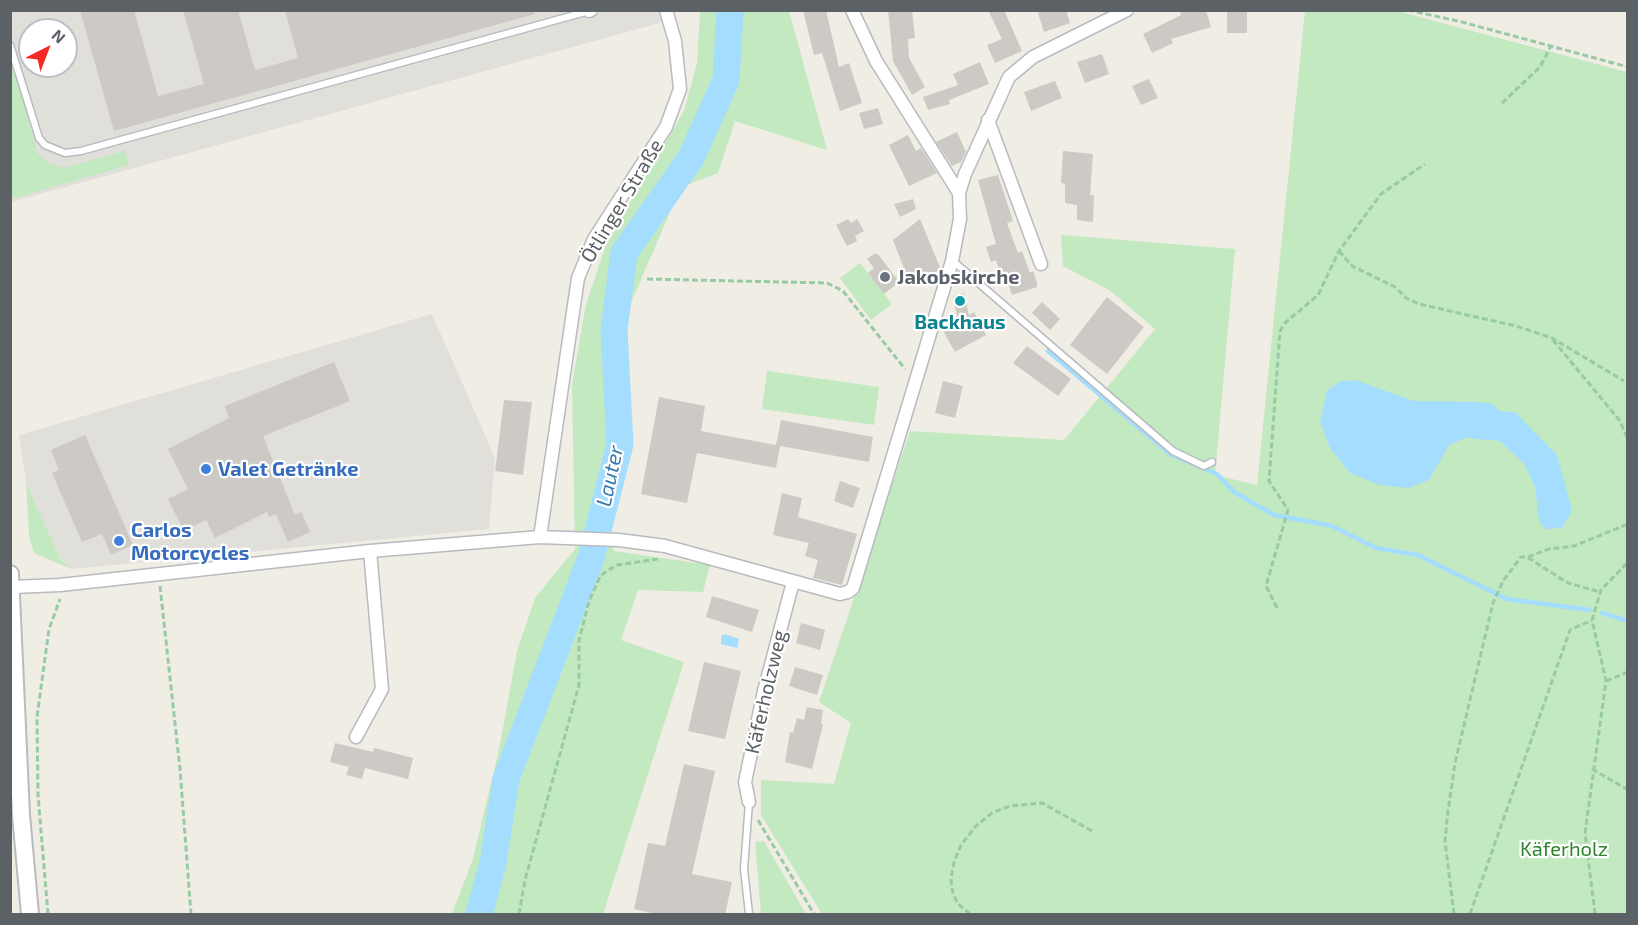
<!DOCTYPE html>
<meta charset="utf-8">
<style>
body{margin:0}
#map{position:relative;width:1638px;height:925px;overflow:hidden;background:#f0ede5;font-family:"Exo 2",sans-serif}
canvas{display:block}
.frame{position:absolute;inset:0;border:12px solid #5c6166;pointer-events:none}
.north{position:absolute;left:18px;top:18px;width:60px;height:60px;box-sizing:border-box;background:#fff;border:2px solid #bec0c2;border-radius:50%;rotate:42deg;font-size:16px;font-weight:700;line-height:24px;text-align:center;color:#5c6166}
.north::after{content:'';display:block;margin:auto;width:21px;height:27px;background:#f52926;clip-path:polygon(50% 0,100% 100%,50% 72%,0 100%)}
</style>
<div id="map">
<canvas width="1638" height="925"></canvas>
<div class="frame"></div>
<div class="north">N</div>
</div>
<script>
const context = document.querySelector('canvas').getContext('2d');
context.lineJoin = 'round';
function fillPath(path, color) {
  context.fillStyle = color;
  context.fill(path, 'evenodd');
}
function shape(rows) {
  const path = new Path2D();
  for (const r of rows) {
    path.moveTo(r[0], r[1]);
    for (let i = 2; i < r.length; i += 2) path.lineTo(r[i], r[i + 1]);
  }
  return path;
}
function stroke(path, color, width, dash) {
  context.strokeStyle = color;
  context.lineWidth = width;
  context.lineCap = dash ? 'butt' : 'round';
  context.setLineDash(dash || []);
  context.stroke(path);
}
function write(font, color, halo, rows, align = 'center') {
  context.font = font + ' "Exo 2",sans-serif';
  context.lineWidth = 4.5;
  context.setLineDash([]);
  context.textBaseline = 'middle';
  context.strokeStyle = halo;
  context.fillStyle = color;
  for (const [text, x, y, turn = 0] of rows) {
    context.save();
    context.translate(x, y);
    context.rotate((+turn || 0) * Math.PI / 180);
    context.textAlign = isNaN(turn) ? turn : align;
    if (halo) context.strokeText(text, 0, 0);
    context.fillText(text, 0, 0);
    context.restore();
  }
}
fillPath(shape([
 [660,10,663,22,11,202,11,11],
 [30,30,66,30,66,66,30,66],
 [432,314,495,458,489,529,71,569,61,560,26,483,19,435]
]), '#e0dfd9');
fillPath(shape([
 [700,11,789,11,827,150,735,121,718,173,681,187,627,312,630,409,624,454,609,527,614,551,710,565,703,592,638,590,621,640,684,662,603,914,452,914,473,859,500,745,517,651,535,598,575,549,572,385,586,304,607,242,684,111,697,63],
 [1305,11,1397,11,1627,72,1627,914,822,914,761,815,761,780,834,784,851,723,819,702,910,431,1064,440,1155,329,1109,290,1063,266,1061,235,1235,249,1215,475,1257,485],
 [11,67,17,78,38,154,48,163,64,168,125,151,129,165,11,199],
 [860,263,892,304,871,320,840,278],
 [767,371,879,387,874,425,762,409],
 [26,483,61,560,71,569,34,553,29,536],
 [764,841,803,909,807,914,761,914,755,842]
]), '#c2e9c0');
fillPath(shape([
 [1355,380,1414,401,1478,402,1493,404,1499,411,1515,412,1557,455,1572,511,1562,528,1545,529,1539,521,1535,487,1524,464,1500,441,1465,438,1449,445,1429,480,1408,488,1380,485,1350,473,1330,448,1320,422,1327,391,1339,382],
 [725,634,739,639,737,648,721,644,721,636]
]), '#a5ddff');
stroke(shape([
 [1048,351,1170,454,1217,474,1234,492,1274,515,1332,526,1376,548,1418,555,1507,599,1590,610],
 [1602,613,1628,621]
]), '#a5ddff', 4.5);
stroke(shape([
 [479,914,493,863,506,779,591,558,620,444,614,330,624,253,691,158,726,80,730,10]
]), '#a5ddff', 27);
fillPath(shape([
 [80,10,134,10,158,96,204,84,183,10,238,10,255,70,298,58,285,10,534,10,535,14,114,131],
 [803,10,826,10,839,67,849,63,862,103,840,111,822,53,814,55],
 [888,10,912,10,915,38,908,39,909,58,925,87,912,95,893,61],
 [988,10,1004,10,1022,51,995,63,987,45,1002,39],
 [1046,10,1066,10,1070,23,1044,32,1038,13],
 [1180,10,1206,10,1211,27,1171,39,1173,43,1152,53,1143,34,1181,15],
 [1227,10,1247,10,1247,33,1227,33],
 [1102,54,1109,74,1085,83,1077,62],
 [980,62,989,84,949,100,950,104,928,110,923,97,958,85,953,74],
 [1149,79,1158,98,1141,105,1132,86],
 [1055,81,1062,98,1031,111,1024,92],
 [878,108,883,124,864,129,859,113],
 [957,132,966,152,961,162,952,166,936,142],
 [908,135,916,151,921,148,937,173,909,186,889,145],
 [1063,151,1093,154,1090,195,1094,195,1093,222,1077,220,1077,205,1065,203,1065,184,1061,183],
 [998,175,1013,221,1007,223,1018,253,1022,251,1030,273,1033,271,1037,282,1037,287,1012,295,1007,280,1003,282,996,260,991,262,986,247,996,244,978,180],
 [913,199,916,209,900,217,894,204],
 [848,219,851,223,857,219,864,231,855,236,857,241,847,246,836,225],
 [920,219,941,270,910,284,893,240],
 [874,254,878,254,899,282,884,294,868,273,874,268,867,259],
 [964,293,969,315,974,312,986,335,955,352,942,329,958,321,953,296],
 [1107,297,1144,327,1107,374,1070,345],
 [1042,302,1060,319,1050,330,1032,313],
 [1027,346,1071,379,1058,396,1013,363],
 [334,362,350,401,263,436,295,515,301,512,310,532,288,542,276,514,269,517,267,512,215,538,206,520,184,531,168,499,188,489,168,449,229,418,225,406],
 [943,381,963,386,955,418,935,413],
 [659,397,705,406,701,431,776,445,781,420,873,437,869,462,780,446,776,468,697,453,687,503,641,494],
 [504,400,532,402,523,475,495,471],
 [85,435,133,545,111,555,102,534,82,542,52,473,59,470,51,450],
 [840,481,860,488,853,508,834,501],
 [782,493,802,498,798,517,857,534,842,585,813,578,818,560,805,556,809,543,773,535],
 [712,596,759,610,752,632,706,617],
 [801,623,825,630,820,650,796,643],
 [704,662,741,671,725,739,688,731],
 [795,667,823,675,817,695,789,686],
 [807,707,823,710,821,724,823,725,812,769,785,762,790,732,793,733,797,718,804,720],
 [335,743,373,752,374,748,413,758,408,779,365,768,362,779,346,775,349,767,330,762],
 [684,764,715,771,692,874,732,882,725,915,660,915,634,909,648,843,665,846]
]), '#cdc9c4');
const service = shape([
 [10,45,39,138,45,145,65,153,81,151,589,11],
 [953,261,1173,451,1204,466,1212,462],
 [749,802,744,869,749,914]
]);
const minor = shape([
 [852,10,876,61,959,193],
 [589,11,591,10],
 [988,120,1041,264],
 [540,537,578,278,594,239,666,127,680,89,675,41,666,10],
 [12,587,60,585,370,551,540,537,619,540,665,546,840,594,848,592,853,588,952,261,960,219,959,193,965,174,1009,77,1033,57,1127,10],
 [356,737,382,689,370,551],
 [749,802,745,782,764,691,793,582]
]);
const secondary = shape([
 [10,574,21,815,30,914]
]);
stroke(service, '#b7bbbf', 9);
stroke(minor, '#b7bbbf', 15);
stroke(secondary, '#b8bcc1', 20);
stroke(shape([
 [1408,10,1462,22,1628,67],
 [1502,103,1540,67,1551,46],
 [1339,251,1352,266,1395,287,1406,298,1419,304,1516,326,1552,338,1624,381],
 [647,279,827,283,843,291,905,369],
 [1553,340,1620,421,1628,440],
 [1528,557,1549,549,1574,546,1628,524],
 [160,586,180,769,191,914],
 [1277,608,1266,586,1288,510,1269,481,1280,331,1285,323,1318,295,1339,251,1381,194,1425,164],
 [1606,681,1628,672],
 [1592,769,1628,790],
 [758,820,814,914],
 [48,914,38,795,37,717,49,629,60,599],
 [519,914,525,880,579,685,579,641,589,601,601,575,617,565,658,559],
 [970,914,958,904,953,894,951,879,954,862,961,845,976,826,992,813,1010,806,1042,803,1092,831],
 [1454,914,1445,841,1448,811,1455,763,1493,603,1503,581,1521,557,1527,557,1568,583,1600,592],
 [1470,914,1570,630,1592,620],
 [1595,914,1585,833,1606,681,1592,620,1601,590,1628,562]
]), '#98cba3', 3, [6, 3]);
stroke(service, '#fff', 6);
stroke(minor, '#fff', 12);
stroke(secondary, '#fff', 16);
for (const [x, y, r, color] of [
 [885,277,6,"#6b7280"],
 [960,301,6,"#0f9aa8"],
 [206,469,6,"#3f7fe0"],
 [119,541,6,"#3f7fe0"]
]) {
  const dot = new Path2D();
  dot.arc(x, y, r, 0, 2 * Math.PI);
  context.fillStyle = color;
  context.fill(dot);
  stroke(dot, '#fff', 2);
}
write('20px', '#5c6166', '#fff', [
 ["Ötlinger Straße",622,201,-59],
 ["Käferholzweg",766,692,-77]
]);
write('bold 20px', '#5b616d', '#fff', [
 ["Jakobskirche",897,277]
], 'left');
write('bold 20px', '#0d838f', '#fff', [
 ["Backhaus",960,322]
]);
write('bold 20px', '#366cbe', '#fff', [
 ["Valet Getränke",218,469],
 ["Carlos",131,530],
 ["Motorcycles",131,553]
], 'left');
write('20px', '#30832f', '#fff', [
 ["Käferholz",1564,849]
]);
write('italic 21px', '#387aaf', '#fff', [
 ["Lauter",610,476,-78]
]);
</script>
